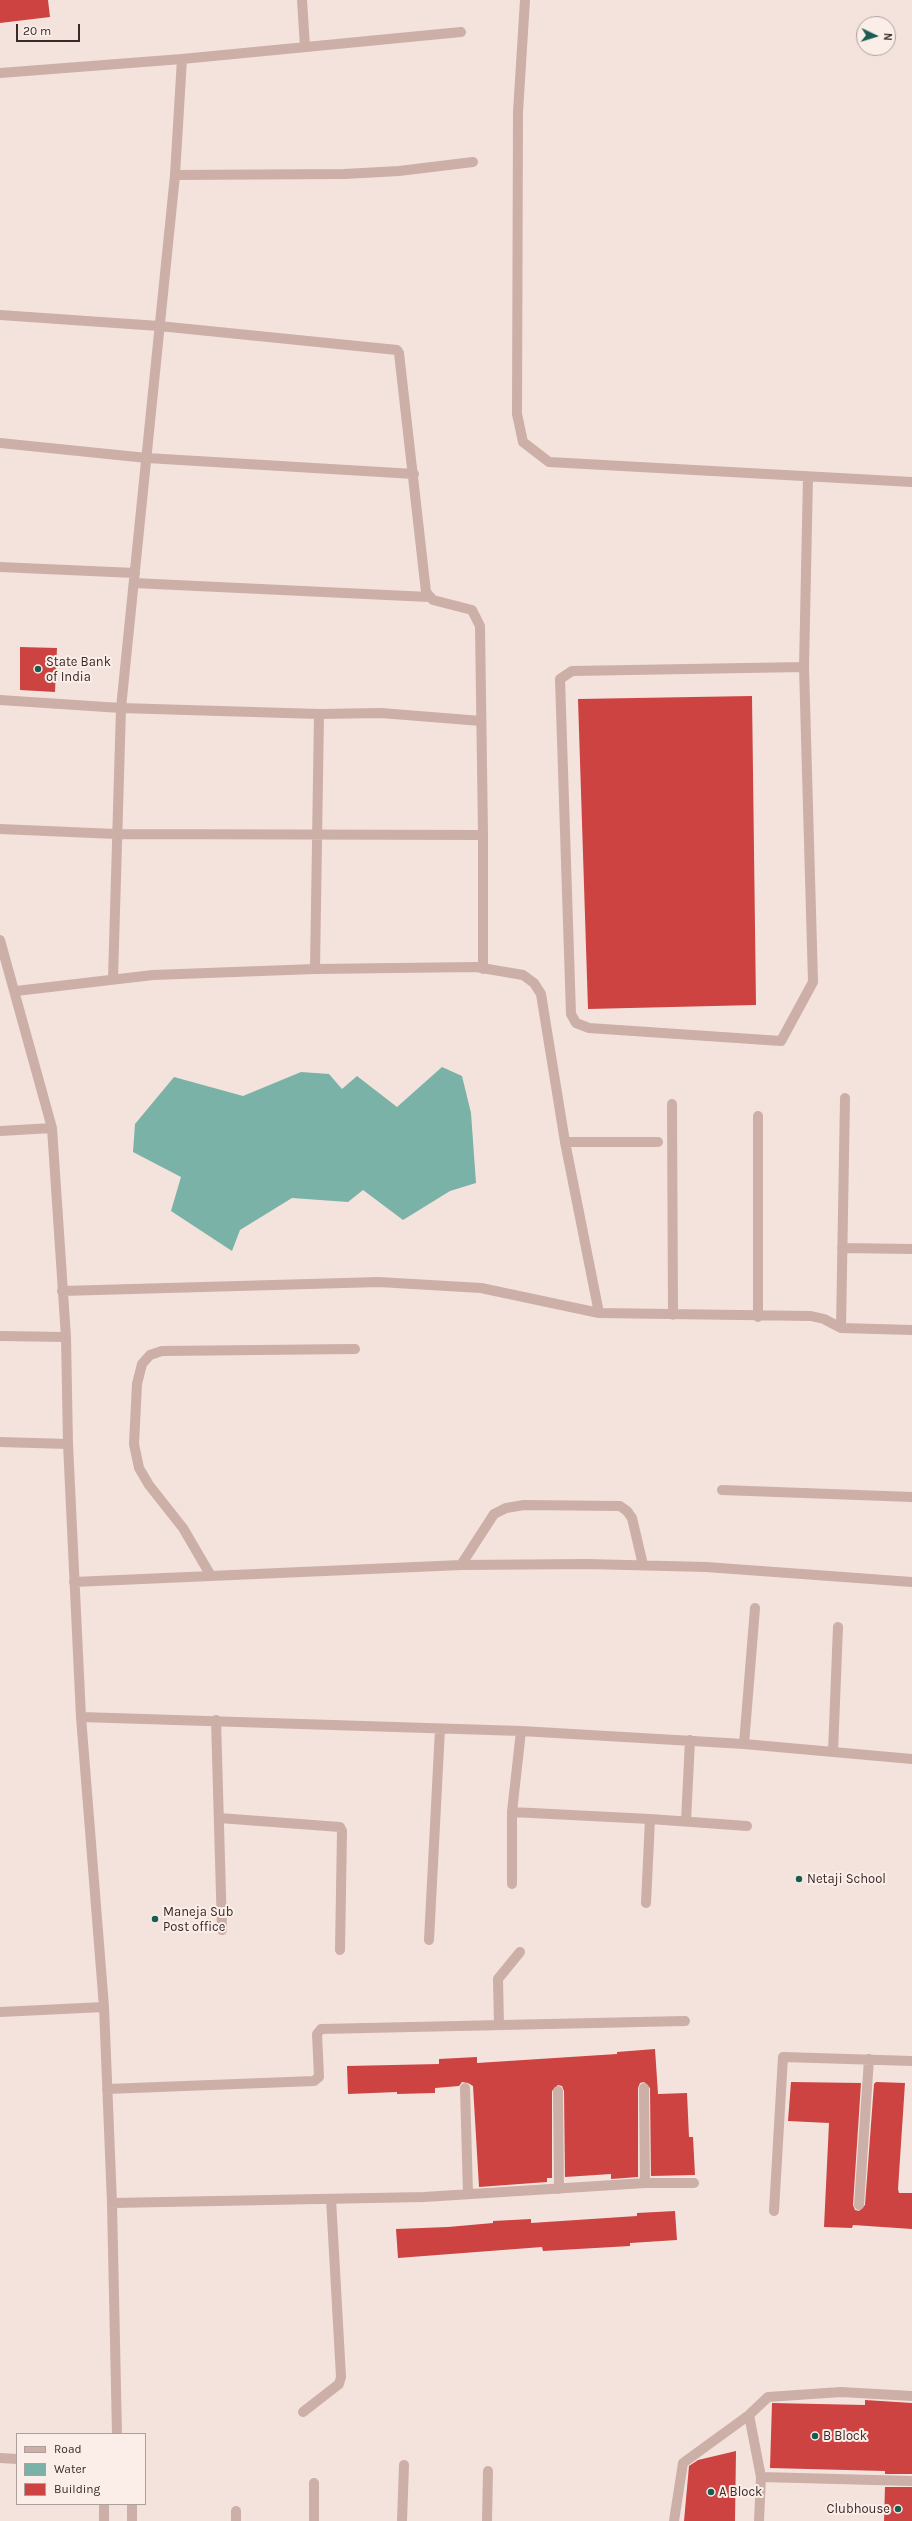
<!DOCTYPE html>
<style>
body{margin:0}
#map{position:relative;width:912px;height:2521px;overflow:hidden;background:#f3e3dc;font-family:Karla,sans-serif}
canvas{display:block}
.legend{position:absolute;left:16px;top:2433px;width:130px;height:72px;box-sizing:border-box;background:#fbeee9;border:1px solid #ad9f9c;margin:0;padding:5px 7px;list-style:none;font-size:12px;color:#392928}
.legend li{display:flex;align-items:center;gap:8px;height:20px}
.legend b{width:20px;border:1px solid #ad9f9c}
.north{position:absolute;left:856px;top:16px;width:40px;height:40px;box-sizing:border-box;background:#fbeee9;border:1px solid #ad9f9c;border-radius:50%;rotate:94deg;font-size:11px;font-weight:700;line-height:16px;text-align:center;color:#392928}
.north::after{content:'';display:block;margin:auto;width:14px;height:18px;background:#1b5c51;clip-path:polygon(50% 0,100% 100%,50% 72%,0 100%)}
.scale{position:absolute;left:16px;top:24px;width:64px;height:18px;box-sizing:border-box;border:2px solid #392928;border-top:0;padding-left:5px;font-size:12px;line-height:14px;white-space:nowrap;color:#392928;-webkit-text-stroke:3px #fbeee9;paint-order:stroke}
</style>
<div id="map">
<canvas width="912" height="2521"></canvas>
<ul class="legend">
<li><b style="height:5px;background:#ccafa7"></b>Road</li>
<li><b style="height:11px;background:#7ab2a7"></b>Water</li>
<li><b style="height:11px;background:#cc4342"></b>Building</li>
</ul>
<div class="north">N</div>
<div class="scale">20 m</div>
</div>
<script>
const context = document.querySelector('canvas').getContext('2d');
context.lineJoin = 'round';
function fillPath(path, color) {
  context.fillStyle = color;
  context.fill(path, 'evenodd');
}
function shape(rows) {
  const path = new Path2D();
  for (const r of rows) {
    path.moveTo(r[0], r[1]);
    for (let i = 2; i < r.length; i += 2) path.lineTo(r[i], r[i + 1]);
  }
  return path;
}
function stroke(path, color, width, dash) {
  context.strokeStyle = color;
  context.lineWidth = width;
  context.lineCap = dash ? 'butt' : 'round';
  context.setLineDash(dash || []);
  context.stroke(path);
}
function write(font, color, halo, rows, align = 'center') {
  context.font = font + ' Karla,sans-serif';
  context.lineWidth = 4;
  context.setLineDash([]);
  context.textBaseline = 'middle';
  context.strokeStyle = halo;
  context.fillStyle = color;
  for (const [text, x, y, turn = 0] of rows) {
    context.save();
    context.translate(x, y);
    context.rotate((+turn || 0) * Math.PI / 180);
    context.textAlign = isNaN(turn) ? turn : align;
    if (halo) context.strokeText(text, 0, 0);
    context.fillText(text, 0, 0);
    context.restore();
  }
}
fillPath(shape([
 [442,1067,462,1076,471,1113,476,1183,450,1191,403,1220,363,1190,348,1202,292,1198,240,1230,232,1251,171,1211,181,1177,133,1152,135,1124,174,1077,243,1096,301,1072,329,1074,342,1089,357,1076,397,1107]
]), '#7ab2a7');
fillPath(shape([
 [0,0,48,0,50,17,0,23],
 [20,647,57,648,55,692,20,690],
 [752,696,756,1005,588,1009,578,699],
 [655,2049,658,2094,687,2093,689,2137,693,2137,695,2175,651,2176,650,2088,644,2082,640,2083,638,2088,638,2177,611,2179,611,2174,565,2177,564,2091,562,2086,558,2085,552,2091,552,2178,547,2178,547,2182,479,2187,473,2086,468,2083,462,2082,459,2086,435,2088,435,2093,397,2094,397,2092,348,2094,347,2066,439,2064,439,2059,477,2057,477,2063,617,2054,617,2052],
 [791,2082,861,2083,853,2205,855,2210,859,2211,865,2205,874,2084,876,2082,905,2083,898,2189,899,2193,912,2193,912,2229,853,2225,852,2228,824,2227,829,2123,788,2121],
 [675,2211,677,2240,630,2243,630,2246,543,2251,542,2247,398,2258,396,2229,448,2227,493,2223,493,2221,531,2219,531,2223,637,2216,637,2213],
 [865,2400,912,2403,912,2474,885,2474,885,2471,770,2468,772,2403,865,2405],
 [736,2451,735,2521,684,2521,689,2466,698,2460],
 [885,2487,912,2487,912,2521,884,2521]
]), '#cc4342');
stroke(shape([
 [302,0,305,47],
 [525,0,518,112,517,414,523,442,549,462,912,482],
 [182,59,461,32],
 [0,73,182,59,175,175,121,708,113,979],
 [175,175,344,174,399,171,473,162],
 [0,315,159,326,397,350,399,353,426,592,433,600,472,610,480,626,483,835],
 [0,443,147,458,414,474],
 [0,567,135,573],
 [134,583,429,597],
 [804,667,572,671,560,679,571,1014,576,1023,589,1028,781,1041,813,982,804,667,808,477],
 [0,700,121,708,319,714,315,969],
 [319,714,381,713,481,721],
 [0,829,116,834,483,835,483,969],
 [0,940,52,1128,66,1337,68,1444,81,1717,104,2007,112,2203,117,2434],
 [16,991,153,975,315,969,476,967,523,975,534,983,541,994,565,1142,599,1313,481,1288,379,1282,62,1291],
 [672,1104,673,1315],
 [0,1131,52,1128],
 [565,1142,658,1142],
 [842,1248,912,1249],
 [599,1313,811,1316,824,1319,841,1328,912,1330],
 [758,1317,758,1116],
 [841,1328,845,1098],
 [0,1336,66,1337],
 [0,1442,68,1444],
 [722,1490,912,1497],
 [461,1565,494,1514,506,1508,524,1505,620,1506,627,1511,632,1518,643,1565],
 [211,1576,183,1528,149,1485,139,1468,134,1444,137,1384,142,1364,150,1355,162,1351,355,1349],
 [74,1582,461,1565,587,1564,706,1567,912,1582],
 [81,1717,521,1731,744,1744,912,1759],
 [216,1720,222,1930],
 [744,1744,755,1608],
 [833,1752,838,1627],
 [512,1812,650,1819,646,1903],
 [219,1818,340,1827,342,1831,340,1950],
 [650,1819,747,1826],
 [686,1821,690,1740],
 [512,1884,512,1812,521,1731],
 [429,1940,440,1729],
 [0,2012,104,2007],
 [499,2025,498,1979,520,1952],
 [465,2088,468,2194],
 [644,2088,645,2183],
 [107,2089,314,2081,319,2077,317,2034,321,2029,685,2021],
 [558,2091,559,2189],
 [112,2203,424,2197,645,2183,694,2183],
 [859,2205,869,2059],
 [774,2211,783,2057,912,2061],
 [303,2412,339,2384,341,2377,331,2199],
 [749,2415,761,2477,912,2481],
 [0,2458,17,2459],
 [314,2483,314,2521],
 [104,2504,104,2521],
 [132,2521,132,2504],
 [236,2521,236,2511],
 [402,2521,404,2465],
 [487,2521,488,2471],
 [674,2521,683,2463,749,2415,768,2397,841,2392,912,2396],
 [759,2521,761,2477]
]), '#ccafa7', 10);
for (const [x, y, r, color] of [
 [38,669,4,"#1b5c51"],
 [799,1879,4,"#1b5c51"],
 [155,1919,4,"#1b5c51"],
 [815,2436,4,"#1b5c51"],
 [711,2492,4,"#1b5c51"],
 [898,2509,4,"#1b5c51"]
]) {
  const dot = new Path2D();
  dot.arc(x, y, r, 0, 2 * Math.PI);
  context.fillStyle = color;
  context.fill(dot);
  stroke(dot, '#fbeee9', 1.5);
}
write('13px', '#392928', '#fbeee9', [
 ["State Bank",46,662],
 ["of India",46,677],
 ["Netaji School",807,1879],
 ["Maneja Sub",163,1912],
 ["Post office",163,1927],
 ["B Block",823,2436],
 ["A Block",719,2492],
 ["Clubhouse",890,2509,"right"]
], 'left');
</script>
